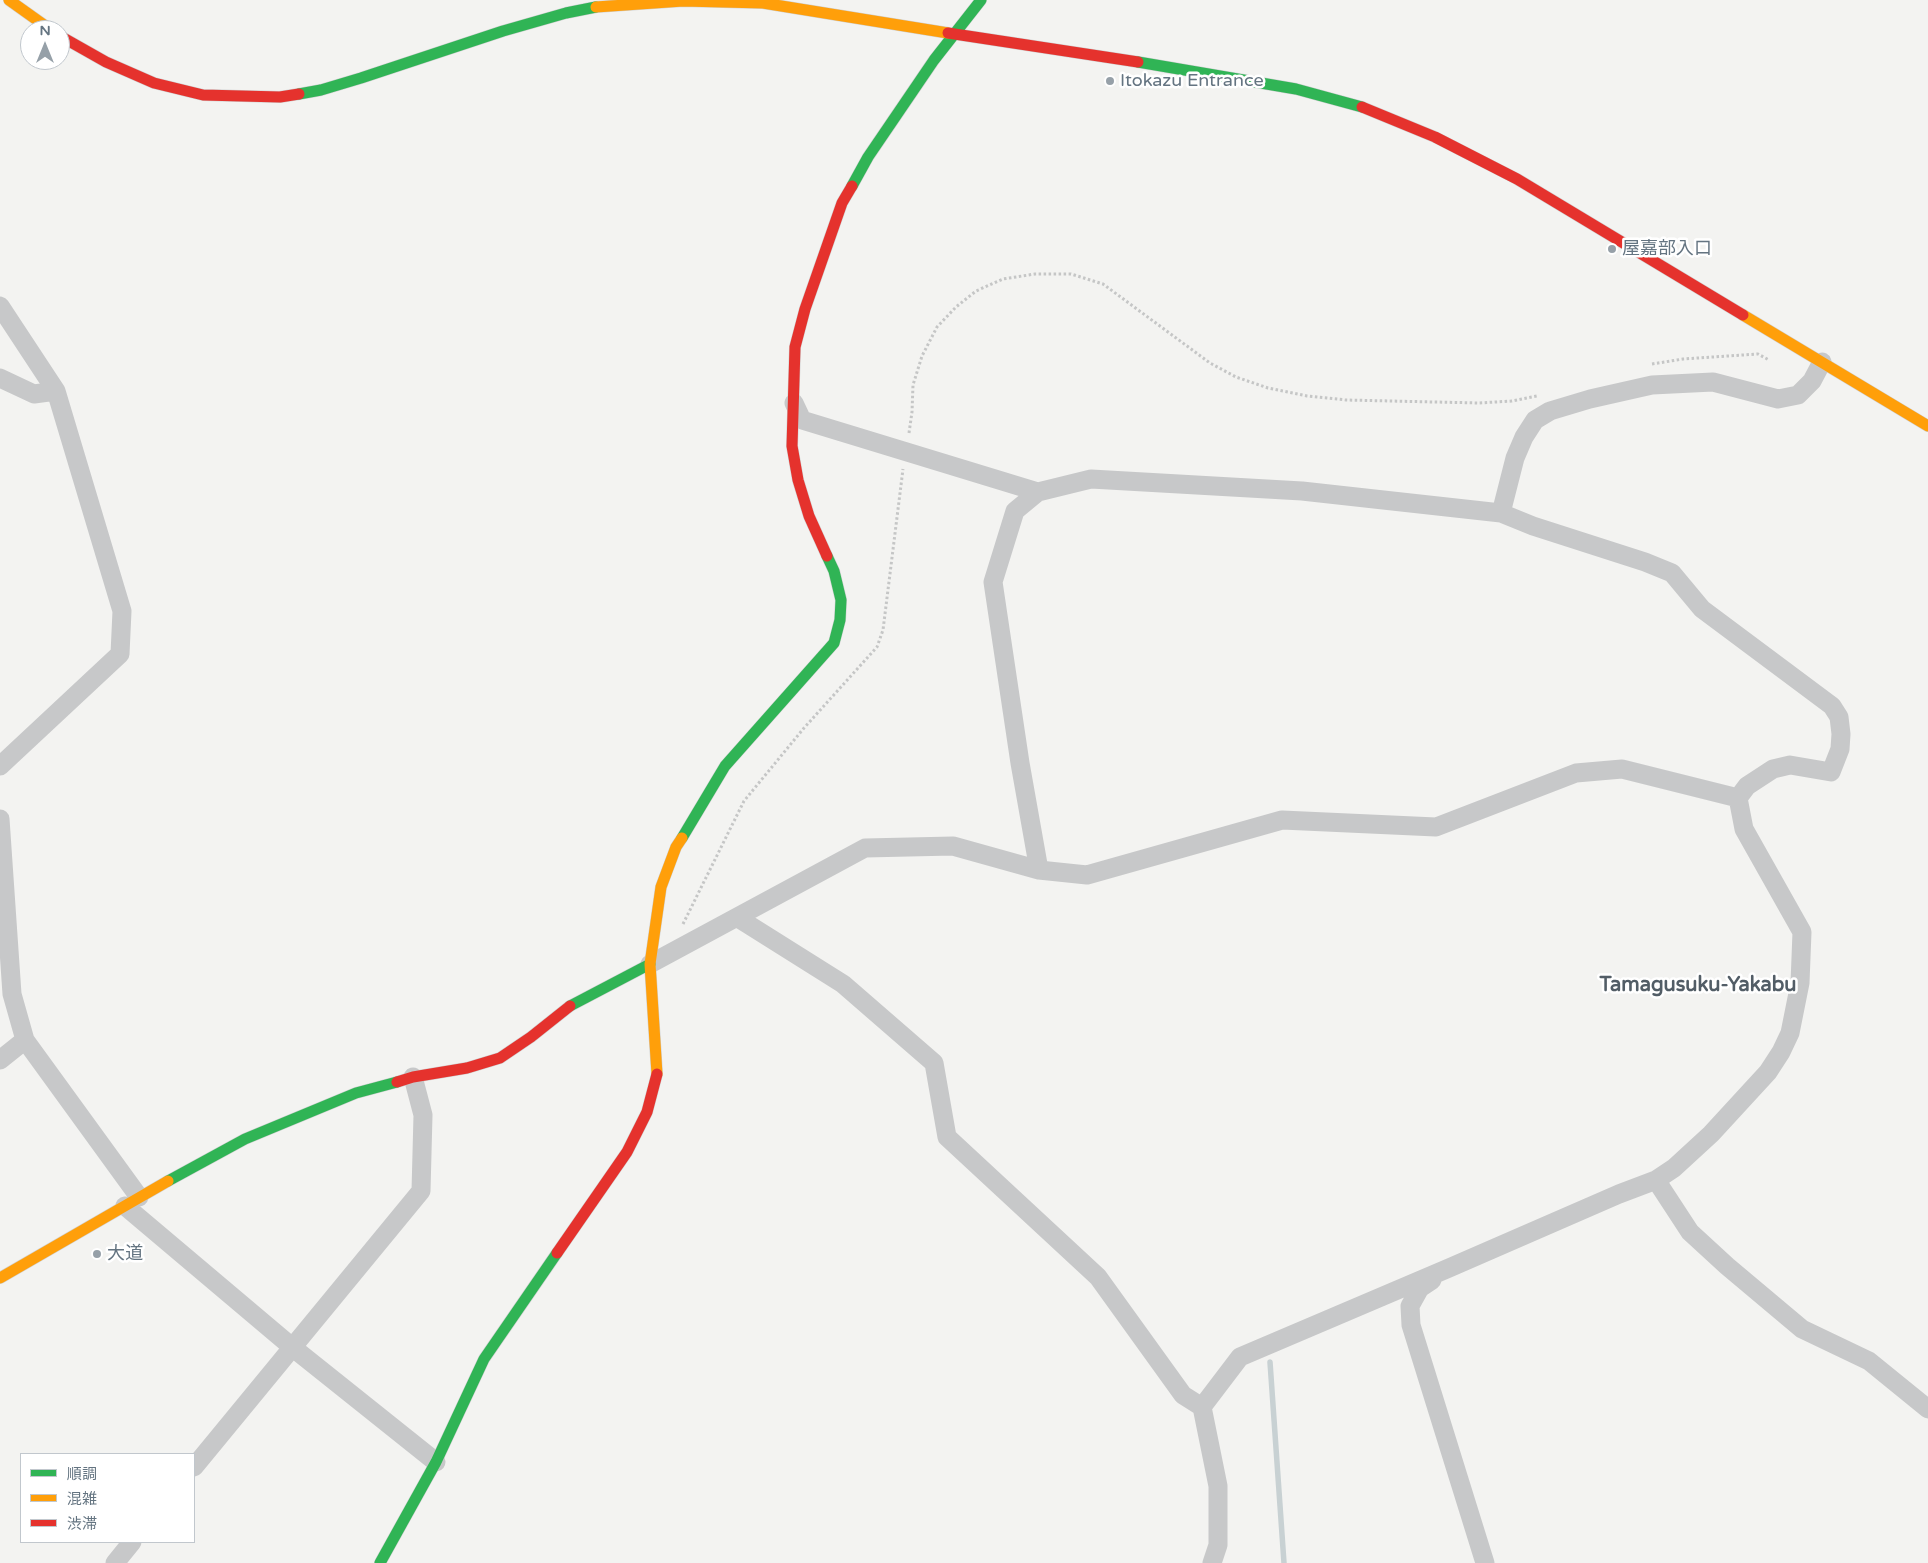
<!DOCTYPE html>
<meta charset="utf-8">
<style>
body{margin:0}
#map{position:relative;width:1928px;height:1563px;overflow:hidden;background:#f3f3f1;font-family:"Varela Round","Noto Sans JP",sans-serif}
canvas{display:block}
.legend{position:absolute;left:20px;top:1453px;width:175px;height:90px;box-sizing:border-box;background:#fff;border:1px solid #c1c7cd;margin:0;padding:6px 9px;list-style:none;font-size:15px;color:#647481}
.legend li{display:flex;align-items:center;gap:10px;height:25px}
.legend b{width:25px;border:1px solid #c1c7cd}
.north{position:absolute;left:20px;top:20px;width:50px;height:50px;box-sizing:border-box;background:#fff;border:1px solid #c1c7cd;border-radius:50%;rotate:0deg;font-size:14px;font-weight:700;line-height:20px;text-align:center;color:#647481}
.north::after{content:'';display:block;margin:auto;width:18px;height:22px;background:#96a0a8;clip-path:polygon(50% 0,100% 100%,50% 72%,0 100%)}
</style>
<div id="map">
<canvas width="1928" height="1563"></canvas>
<ul class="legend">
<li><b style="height:6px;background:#30b455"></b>順調</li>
<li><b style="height:6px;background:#ff9f0a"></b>混雑</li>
<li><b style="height:6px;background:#e5322d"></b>渋滞</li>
</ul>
<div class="north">N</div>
</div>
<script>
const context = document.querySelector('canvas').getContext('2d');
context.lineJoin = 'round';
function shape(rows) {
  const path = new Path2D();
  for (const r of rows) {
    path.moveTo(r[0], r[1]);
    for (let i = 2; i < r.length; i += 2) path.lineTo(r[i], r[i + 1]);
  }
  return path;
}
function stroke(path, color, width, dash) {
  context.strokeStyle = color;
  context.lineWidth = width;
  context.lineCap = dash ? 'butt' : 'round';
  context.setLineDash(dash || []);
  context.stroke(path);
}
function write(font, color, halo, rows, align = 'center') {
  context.font = font + ' "Varela Round","Noto Sans JP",sans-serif';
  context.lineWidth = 5;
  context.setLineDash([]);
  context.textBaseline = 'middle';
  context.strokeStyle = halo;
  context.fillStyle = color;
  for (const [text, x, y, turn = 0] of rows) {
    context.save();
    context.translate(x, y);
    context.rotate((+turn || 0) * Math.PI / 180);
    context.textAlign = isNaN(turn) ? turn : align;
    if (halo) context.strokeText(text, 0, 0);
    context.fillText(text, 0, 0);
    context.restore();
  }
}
stroke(shape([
 [1270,1362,1284,1563]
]), '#c8d1d3', 5.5);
const fast = shape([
 [1138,62,1296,89,1362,107],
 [299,94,321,90,361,78,503,31,566,13,596,7],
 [852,186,868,157,934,60,981,0],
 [682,838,725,766,834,643,840,620,841,600,834,571,827,556],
 [570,1006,650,964],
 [168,1181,245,1139,356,1093,397,1082],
 [380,1563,436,1462,484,1359,557,1253]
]);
const slow = shape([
 [9,0,51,30],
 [596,7,683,1,763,3,948,33],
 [1743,315,1928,426],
 [657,1074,650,964,661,887,676,847,682,838],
 [0,1278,168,1181]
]);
const jam = shape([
 [948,33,1138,62],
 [60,36,106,62,154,83,203,95,280,97,299,94],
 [1362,107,1435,137,1517,179,1743,315],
 [827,556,809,516,798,480,792,446,795,347,805,309,842,203,852,186],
 [397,1082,413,1077,467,1068,500,1058,531,1037,570,1006],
 [557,1253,627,1152,647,1112,657,1074]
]);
stroke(fast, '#cfd0d1', 12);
stroke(slow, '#cfd0d1', 12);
stroke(jam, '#cfd0d1', 12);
stroke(shape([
 [1652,364,1683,359,1758,354,1769,360],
 [909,433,912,412,913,385,922,356,937,327,956,307,976,291,1003,279,1035,274,1071,274,1103,284,1210,363,1236,377,1268,388,1307,396,1346,400,1479,403,1512,401,1537,396],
 [683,924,744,801,804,728,877,647,883,630,903,469]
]), '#c5c6c6', 3, [2.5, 2.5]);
stroke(shape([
 [0,306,56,391,122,611,120,654,0,766],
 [0,378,34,394,56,391],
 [794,403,802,420,1038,492],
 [1501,513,1515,458,1524,437,1535,420,1550,411,1590,399,1652,385,1713,382,1778,399,1798,395,1812,381,1822,362],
 [0,819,12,994,25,1040,139,1197],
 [1039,870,1020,763,993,582,1015,511,1038,492,1091,479,1302,491,1501,513,1533,526,1645,562,1672,573,1702,609,1832,706,1839,717,1841,734,1840,749,1831,772,1790,765,1773,769,1747,786,1738,798,1744,829,1802,932,1800,983,1790,1033,1781,1052,1768,1072,1711,1134,1674,1168,1656,1180,1619,1194,1449,1268,1240,1357,1202,1407],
 [738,918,843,984,934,1063,947,1137,1098,1277,1183,1395,1202,1407,1218,1486,1218,1545,1212,1563],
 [650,964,865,848,953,846,1039,870,1087,875,1282,820,1436,827,1576,773,1622,769,1738,798],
 [0,1060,25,1040],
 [1656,1180,1690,1232,1727,1266,1802,1329,1869,1361,1928,1409],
 [125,1206,292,1347,436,1462],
 [1432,1280,1420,1288,1410,1306,1411,1325,1485,1563],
 [194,1467,421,1191,423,1115,413,1077],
 [115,1563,132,1542]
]), '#c7c8c9', 19);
stroke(fast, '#30b455', 11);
stroke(slow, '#ff9f0a', 11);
stroke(jam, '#e5322d', 11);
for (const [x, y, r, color] of [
 [1110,81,5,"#96a0a8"],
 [1612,249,5,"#96a0a8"],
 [97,1254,5,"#96a0a8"]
]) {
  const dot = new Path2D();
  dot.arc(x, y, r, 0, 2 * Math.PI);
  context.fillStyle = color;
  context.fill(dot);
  stroke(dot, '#fff', 2);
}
write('18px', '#647481', '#fff', [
 ["Itokazu Entrance",1120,81],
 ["屋嘉部入口",1622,249],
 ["大道",107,1254]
], 'left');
write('bold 20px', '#525d66', '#fff', [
 ["Tamagusuku-Yakabu",1698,986]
]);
</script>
